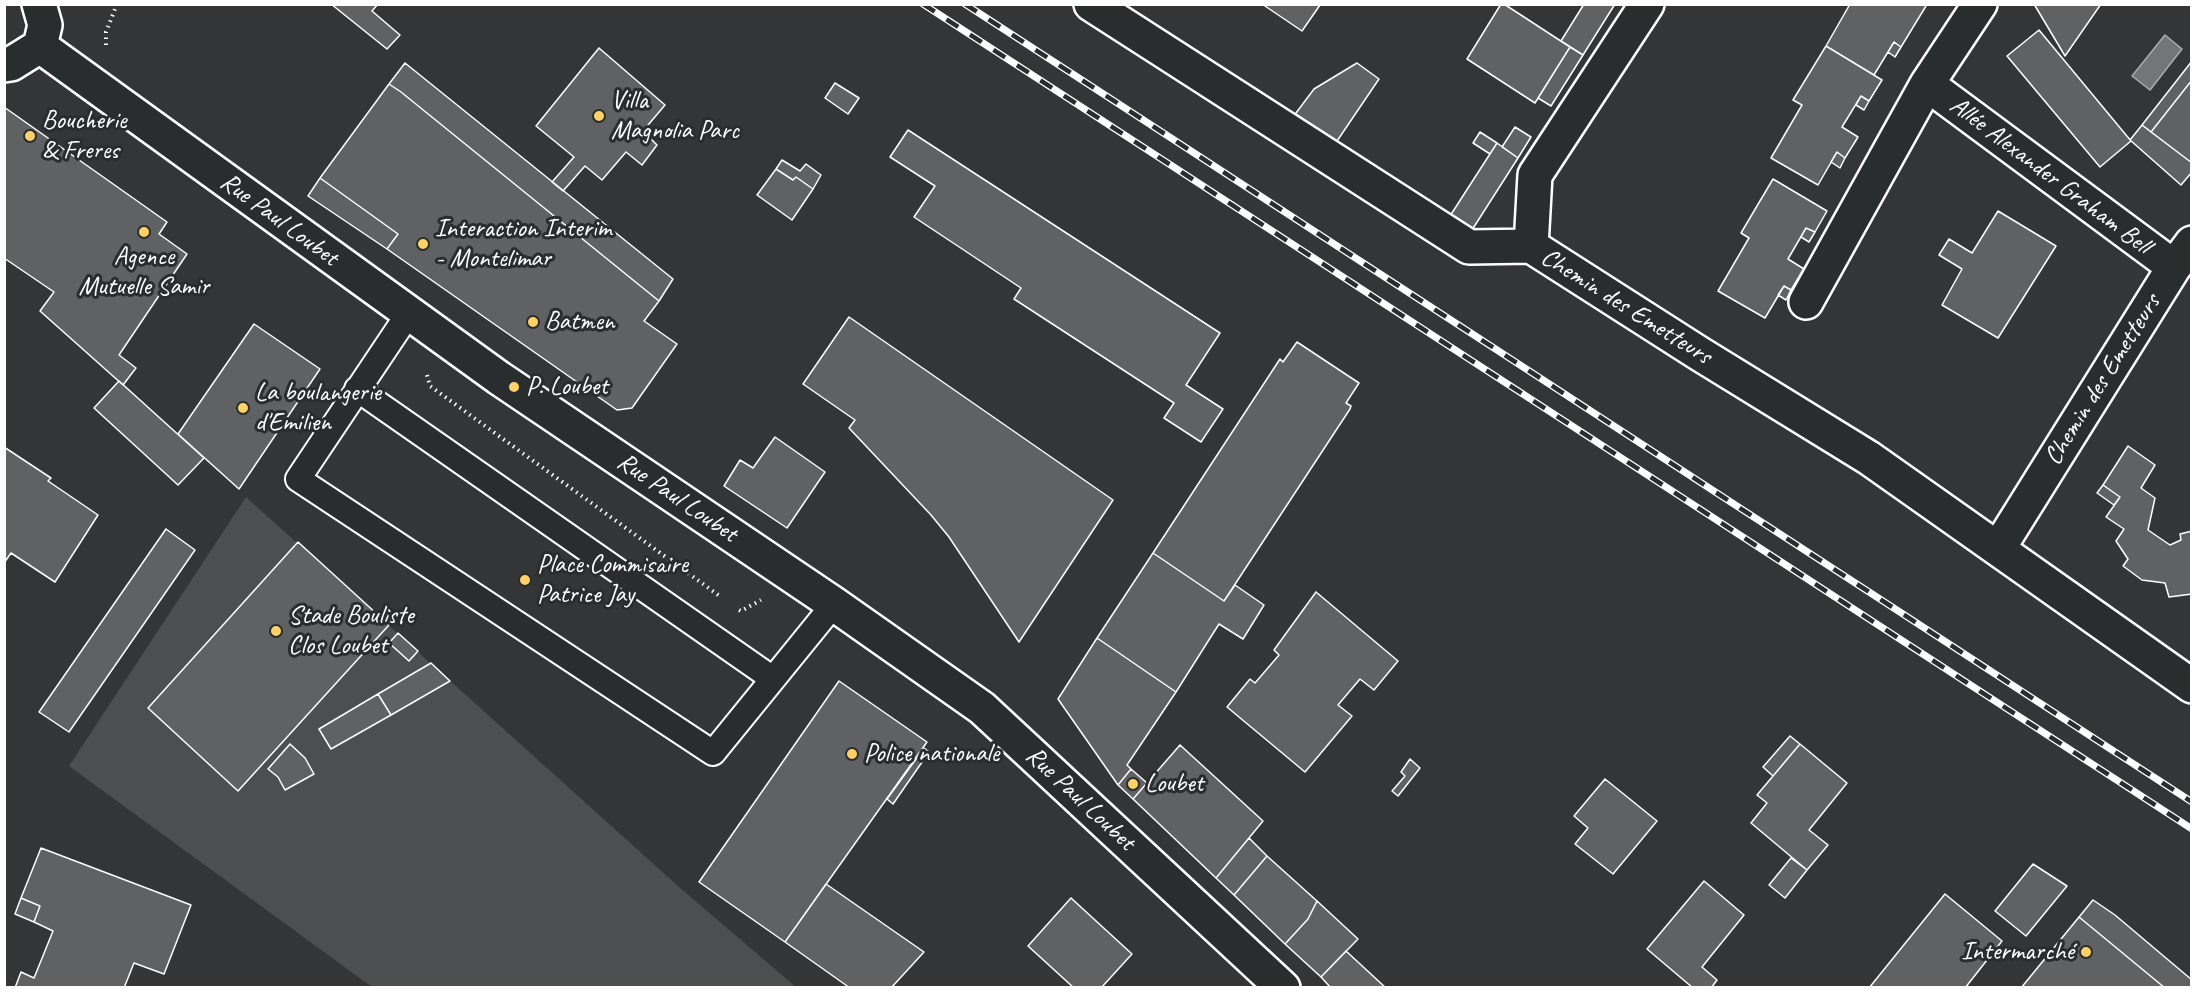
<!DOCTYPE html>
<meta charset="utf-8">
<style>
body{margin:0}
#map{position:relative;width:2196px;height:992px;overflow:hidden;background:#333536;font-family:Caveat,sans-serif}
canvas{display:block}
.frame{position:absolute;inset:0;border:6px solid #fff;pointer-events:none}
</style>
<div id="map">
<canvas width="2196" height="992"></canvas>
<div class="frame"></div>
</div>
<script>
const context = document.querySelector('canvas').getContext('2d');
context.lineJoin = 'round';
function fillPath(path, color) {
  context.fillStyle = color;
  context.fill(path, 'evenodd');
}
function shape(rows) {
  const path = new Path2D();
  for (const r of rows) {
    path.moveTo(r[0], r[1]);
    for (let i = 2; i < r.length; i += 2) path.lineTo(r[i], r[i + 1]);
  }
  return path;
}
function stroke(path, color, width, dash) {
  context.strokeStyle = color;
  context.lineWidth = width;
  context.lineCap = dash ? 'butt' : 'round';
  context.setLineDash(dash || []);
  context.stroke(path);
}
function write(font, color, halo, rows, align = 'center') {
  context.font = font + ' Caveat,sans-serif';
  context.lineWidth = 6;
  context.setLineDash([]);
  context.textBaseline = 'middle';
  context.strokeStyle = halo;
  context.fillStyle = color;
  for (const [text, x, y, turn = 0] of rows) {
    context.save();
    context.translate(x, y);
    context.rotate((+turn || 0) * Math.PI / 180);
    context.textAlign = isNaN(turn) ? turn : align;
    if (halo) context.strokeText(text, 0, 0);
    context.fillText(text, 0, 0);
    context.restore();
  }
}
fillPath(shape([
 [246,497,679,887,796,987,372,987,69,766]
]), '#4c4f50');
const water = shape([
 [2165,35,2182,49,2150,90,2132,76,2165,35]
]);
fillPath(water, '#737576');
stroke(water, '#abacad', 1.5);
const building = shape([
 [331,4,378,4,372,11,400,35,387,49,331,4],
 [1262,4,1319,4,1320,5,1302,31,1262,4],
 [1501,4,1504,4,1570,47,1535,103,1467,59,1501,4],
 [1584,4,1615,4,1583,55,1561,41,1584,4],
 [1850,4,1923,4,1926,6,1901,47,1894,42,1874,75,1826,46,1850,4],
 [2034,4,2101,4,2065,56,2034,4],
 [2039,30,2131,141,2100,167,2007,56,2039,30],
 [1894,42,1901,47,1895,57,1888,52,1894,42],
 [1826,46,1882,80,1869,101,1861,96,1842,127,1858,137,1845,158,1837,152,1818,185,1771,158,1802,105,1793,100,1826,46],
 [1570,47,1583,55,1551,106,1538,98,1570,47],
 [599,48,665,105,643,131,657,145,642,165,626,152,602,180,585,166,563,191,552,182,574,157,536,126,599,48],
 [2192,61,2192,80,2151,132,2142,125,2192,61],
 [405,63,673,279,659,301,401,92,389,84,405,63],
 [1357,63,1379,79,1335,144,1293,117,1314,89,1357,63],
 [2192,80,2192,163,2151,132,2192,80],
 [835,83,859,98,848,114,825,98,835,83],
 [389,84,401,92,659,301,644,321,677,344,632,408,617,410,387,249,398,234,320,178,389,84],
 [1861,96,1869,101,1864,110,1856,105,1861,96],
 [4,107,167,222,159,234,187,254,119,355,136,368,123,385,40,311,54,292,4,258,4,107],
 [2142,125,2192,163,2192,172,2181,185,2130,140,2142,125],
 [1515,127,1531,137,1518,158,1502,147,1515,127],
 [908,130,1220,333,1186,385,1223,409,1201,442,1164,418,1174,403,1014,299,1021,288,914,217,935,186,890,157,908,130],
 [1480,132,1497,143,1490,154,1473,143,1480,132],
 [1497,143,1518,158,1472,230,1450,216,1497,143],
 [1837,152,1845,158,1840,168,1831,162,1837,152],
 [782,160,800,171,806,164,821,175,813,189,796,177,793,180,776,169,782,160],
 [776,169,793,180,796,177,813,189,792,220,757,195,776,169],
 [320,178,398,234,387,249,308,196,320,178],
 [1773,179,1827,211,1815,232,1806,228,1788,259,1804,269,1791,290,1784,286,1765,318,1718,291,1749,238,1741,233,1773,179],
 [1998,211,2056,246,1998,338,1942,305,1962,269,1939,255,1949,239,1972,253,1998,211],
 [1806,228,1815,232,1809,242,1801,237,1806,228],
 [1784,286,1791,290,1786,300,1778,295,1784,286],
 [849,317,1113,500,1019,642,949,537,931,515,849,428,855,420,803,384,849,317],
 [254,324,320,369,239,489,178,434,254,324],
 [1297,342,1359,383,1346,403,1351,406,1350,409,1224,601,1153,553,1280,359,1283,362,1297,342],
 [119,381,204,458,178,485,94,408,119,381],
 [775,437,825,472,787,528,724,486,740,460,753,468,775,437],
 [2128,446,2155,465,2141,488,2155,498,2148,530,2170,545,2181,540,2180,534,2192,531,2192,594,2169,597,2165,583,2142,580,2123,566,2128,559,2116,541,2124,529,2106,517,2120,497,2103,485,2128,446],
 [4,447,51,478,48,481,98,515,55,582,11,553,4,563,4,447],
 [2103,485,2120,497,2114,505,2097,493,2103,485],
 [166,529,195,550,69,732,39,712,166,529],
 [298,542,389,625,238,791,148,708,298,542],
 [1153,553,1224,601,1235,585,1264,605,1243,639,1219,624,1176,692,1097,638,1153,553],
 [1316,592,1398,661,1374,690,1360,679,1338,705,1352,716,1305,772,1227,707,1250,679,1255,683,1279,655,1274,650,1316,592],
 [398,633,418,651,409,661,389,643,398,633],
 [1097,638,1176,692,1127,765,1131,769,1118,785,1058,699,1097,638],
 [431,663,450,681,391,715,378,694,431,663],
 [839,681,927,742,785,942,699,882,839,681],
 [378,694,391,715,331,749,319,729,378,694],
 [1790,736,1800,744,1773,776,1763,767,1790,736],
 [290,744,305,758,314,774,285,790,278,777,268,769,290,744],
 [1800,744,1847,783,1809,830,1828,845,1807,870,1751,823,1767,803,1757,795,1800,744],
 [1180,745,1263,821,1216,878,1133,799,1180,745],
 [924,748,929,752,893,804,887,799,924,748],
 [1410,759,1420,768,1398,796,1392,791,1405,776,1401,772,1410,759],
 [1131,769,1147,783,1133,799,1118,785,1131,769],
 [1605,779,1657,821,1613,874,1575,844,1588,828,1574,816,1605,779],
 [1249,838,1267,856,1234,895,1216,878,1249,838],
 [41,848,191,905,164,974,134,963,124,988,15,988,21,972,34,978,53,931,34,922,40,906,21,898,41,848],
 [1267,856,1317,901,1308,919,1285,944,1234,895,1267,856],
 [1791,858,1807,870,1785,898,1769,885,1791,858],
 [2033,864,2067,886,2026,936,1995,911,2033,864],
 [1704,881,1744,915,1702,967,1717,980,1711,988,1693,988,1647,949,1704,881],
 [826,884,924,952,891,988,850,988,785,942,826,884],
 [1945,894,2002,941,1965,988,1869,988,1945,894],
 [21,898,40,906,34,922,15,914,21,898],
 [1071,898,1132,954,1101,988,1074,988,1028,946,1071,898],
 [2093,900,2115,915,2192,980,2192,988,2165,988,2079,917,2093,900],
 [1317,901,1358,939,1321,977,1285,944,1308,919,1317,901],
 [2079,917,2165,988,2021,988,2079,917],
 [1346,951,1386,988,1331,988,1321,977,1346,951]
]);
fillPath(building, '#5f6162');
stroke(building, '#fff', 1.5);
const service = shape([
 [409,313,298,479,713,753,834,604],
 [357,389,773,679]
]);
const minor = shape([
 [1091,4,1469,247,1531,246,1700,354,1869,458,2192,686],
 [1927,84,2174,267],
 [1531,246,1535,175,1647,4],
 [1806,302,1927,84,1980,4],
 [1998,549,2174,267,2192,243]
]);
const tertiary = shape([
 [40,46,499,378,834,604,982,708,1283,988],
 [4,65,11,64,40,46,45,25,39,4]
]);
stroke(service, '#fff', 28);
stroke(minor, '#fff', 38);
stroke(tertiary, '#fff', 38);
stroke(shape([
 [106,45,106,32,117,4],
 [427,375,430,386,721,597],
 [739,610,741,611,761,600]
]), '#fff', 4, [1.5, 4.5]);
stroke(service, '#2a2d2e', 24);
stroke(minor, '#2a2d2e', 33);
stroke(tertiary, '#2a2d2e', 33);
const rail = shape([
 [923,4,2192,829],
 [965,4,2192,802]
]);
stroke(rail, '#fff', 7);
stroke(rail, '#2a2d2e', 4.5, [14]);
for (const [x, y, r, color] of [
 [599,116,6,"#ffd166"],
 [30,136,6,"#ffd166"],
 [144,232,6,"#ffd166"],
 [423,244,6,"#ffd166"],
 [533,322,6,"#ffd166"],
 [514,387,6,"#ffd166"],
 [243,408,6,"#ffd166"],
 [525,580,6,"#ffd166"],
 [276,631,6,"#ffd166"],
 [852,754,6,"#ffd166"],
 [1133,784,6,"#ffd166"],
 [2086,952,6,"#ffd166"]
]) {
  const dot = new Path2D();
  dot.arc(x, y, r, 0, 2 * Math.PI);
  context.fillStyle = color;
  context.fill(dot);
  stroke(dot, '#2a2d2e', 2);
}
write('26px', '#fff', '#2a2d2e', [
 ["Villa",611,101],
 ["Magnolia Parc",611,131],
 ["Boucherie",42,121],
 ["& Freres",42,151],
 ["Interaction Interim",435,229],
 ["- Montelimar",435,259],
 ["Agence",144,257,"center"],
 ["Mutuelle Samir",144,287,"center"],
 ["Batmen",545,322],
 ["P. Loubet",526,387],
 ["La boulangerie",255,393],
 ["d'Emilien",255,423],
 ["Place Commisaire",537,565],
 ["Patrice Jay",537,595],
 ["Stade Bouliste",288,616],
 ["Clos Loubet",288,646],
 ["Police nationale",864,754],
 ["Loubet",1145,784],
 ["Intermarché",2074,952,"right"]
], 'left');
write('26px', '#fff', '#2a2d2e', [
 ["Allée Alexander Graham Bell",2050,176,37],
 ["Rue Paul Loubet",279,220,36],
 ["Chemin des Emetteurs",1626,307,32],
 ["Chemin des Emetteurs",2103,380,-58],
 ["Rue Paul Loubet",677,498,34],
 ["Rue Paul Loubet",1080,799,43]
]);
</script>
